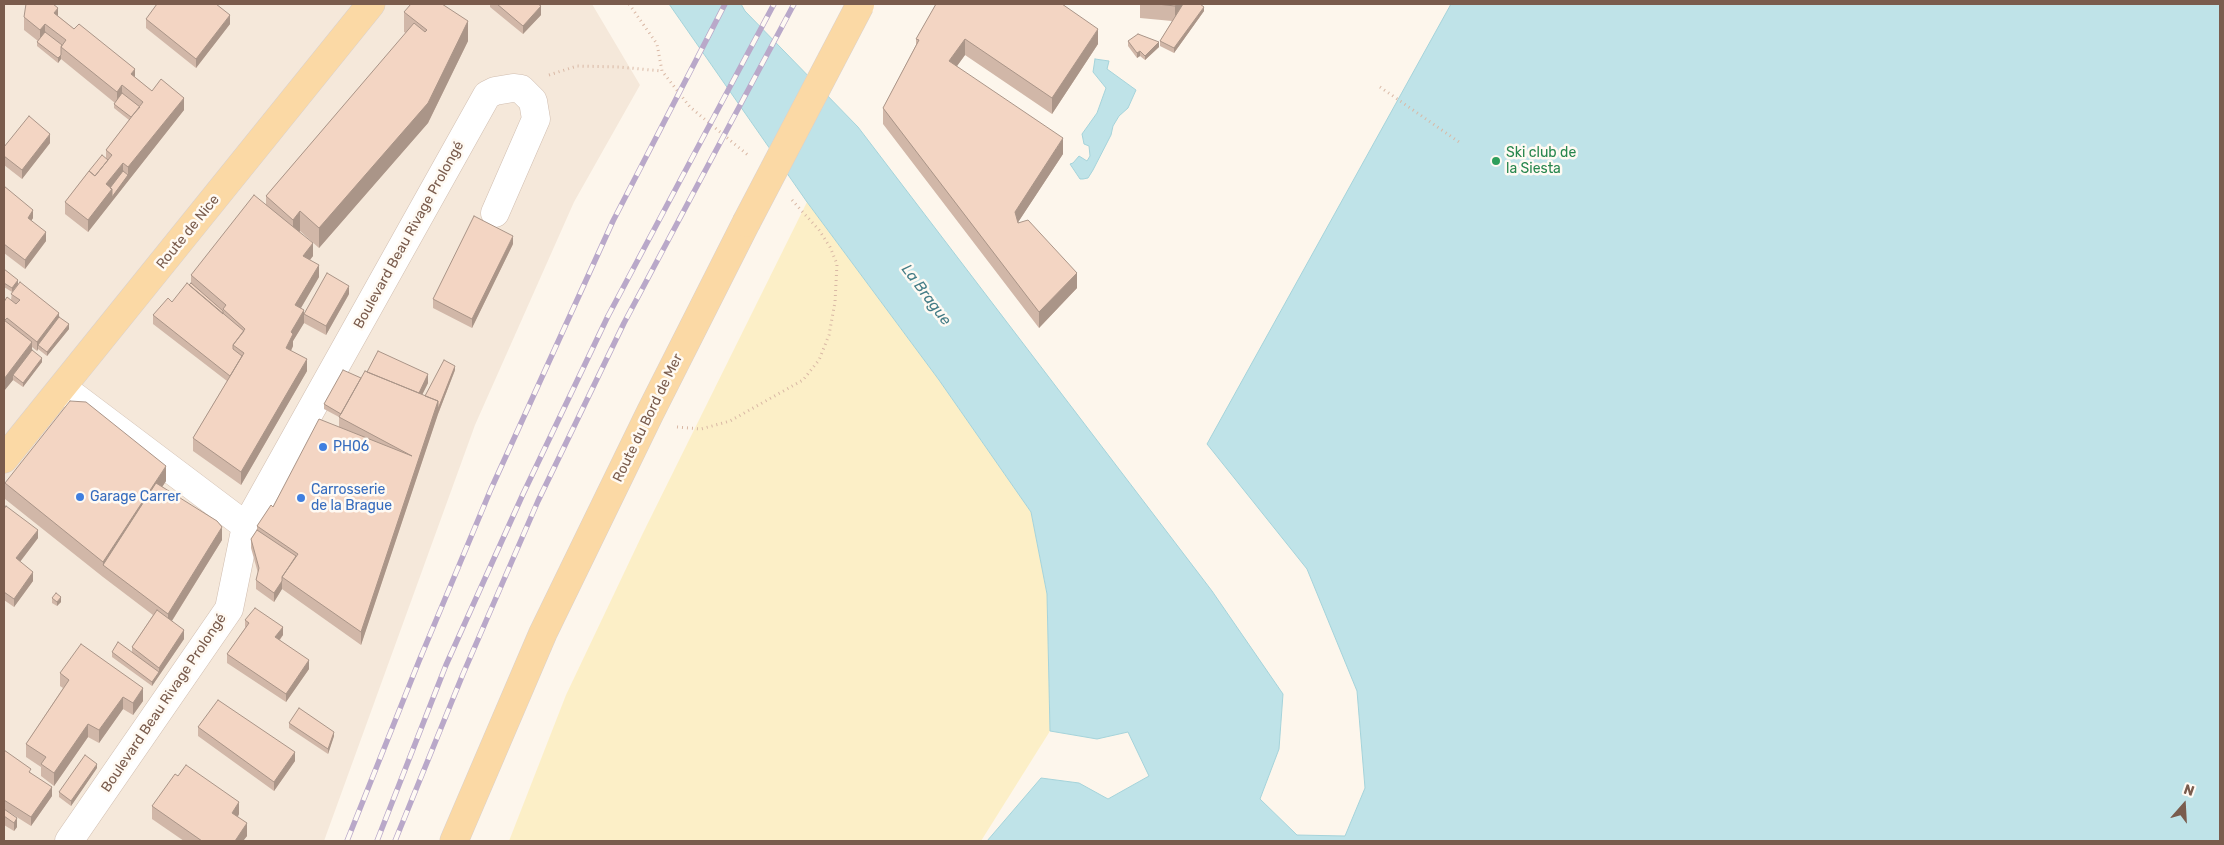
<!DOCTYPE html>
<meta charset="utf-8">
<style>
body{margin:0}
#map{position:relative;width:2224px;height:845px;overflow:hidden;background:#fdf6ec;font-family:Rubik,sans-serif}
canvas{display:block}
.frame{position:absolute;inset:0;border:5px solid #7a5c4d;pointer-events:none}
.north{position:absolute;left:2159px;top:780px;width:50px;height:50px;-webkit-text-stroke:4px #fffaf3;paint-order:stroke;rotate:19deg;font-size:14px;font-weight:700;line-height:20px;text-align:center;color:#7a5c4d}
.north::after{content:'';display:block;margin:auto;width:18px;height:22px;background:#7a5c4d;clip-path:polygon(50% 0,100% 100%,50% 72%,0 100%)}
</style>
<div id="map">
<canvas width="2224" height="845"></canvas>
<div class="frame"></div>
<div class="north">N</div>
</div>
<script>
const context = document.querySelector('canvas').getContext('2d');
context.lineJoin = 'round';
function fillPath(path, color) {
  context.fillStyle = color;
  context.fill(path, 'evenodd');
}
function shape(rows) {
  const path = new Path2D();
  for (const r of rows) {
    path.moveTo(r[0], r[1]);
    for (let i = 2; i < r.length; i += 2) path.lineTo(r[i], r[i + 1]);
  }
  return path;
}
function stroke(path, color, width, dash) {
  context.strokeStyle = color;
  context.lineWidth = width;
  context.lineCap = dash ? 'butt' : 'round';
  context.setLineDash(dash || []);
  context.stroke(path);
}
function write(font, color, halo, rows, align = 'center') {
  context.font = font + ' Rubik,sans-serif';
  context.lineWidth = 5;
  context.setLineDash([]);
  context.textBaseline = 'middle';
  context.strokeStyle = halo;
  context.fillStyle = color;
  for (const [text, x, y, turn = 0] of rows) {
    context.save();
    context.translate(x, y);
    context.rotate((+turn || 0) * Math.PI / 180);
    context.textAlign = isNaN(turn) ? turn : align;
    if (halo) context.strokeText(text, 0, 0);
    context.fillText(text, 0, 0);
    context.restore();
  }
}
fillPath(shape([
 [4,4,592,4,640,85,574,202,475,425,324,841,4,841]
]), '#f5e8da');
fillPath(shape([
 [807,202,939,380,1031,512,1047,594,1050,731,981,841,509,841,566,695,643,533]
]), '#fcefc7');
const water = shape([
 [669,4,741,4,745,11,858,127,1212,591,1283,694,1279,749,1260,799,1297,835,1345,836,1365,788,1357,691,1307,569,1207,444,1451,4,2220,4,2220,841,987,841,1041,778,1079,783,1108,799,1149,776,1128,732,1097,739,1050,731,1047,594,1031,512,939,380,807,202,669,4],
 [1095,59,1109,61,1107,69,1136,90,1128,108,1119,116,1113,126,1111,135,1093,170,1088,178,1083,179,1080,179,1070,164,1073,163,1079,156,1087,161,1090,156,1089,146,1084,144,1082,134,1097,113,1106,88,1093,72,1095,59]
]);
fillPath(water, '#bfe3e8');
stroke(water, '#a5d3da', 1);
const minor = shape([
 [63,388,246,526],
 [69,841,229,609,246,526,487,95,495,91,513,88,521,89,533,101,536,119,495,213]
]);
const primary = shape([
 [4,459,371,4],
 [454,841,543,633,650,413,746,223]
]);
stroke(minor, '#d1beb0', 29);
stroke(primary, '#dad1cd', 29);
stroke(shape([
 [629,4,657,44,662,71,690,107,749,156],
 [549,75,577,66,619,67,662,71],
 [1380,87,1459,142],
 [677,427,701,429,730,421,803,380,819,360,829,335,835,302,837,264,830,247,819,230,792,200]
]), '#d9b8a5', 3, [1, 4]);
stroke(minor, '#fff', 28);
stroke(primary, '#fbd9a5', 28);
const rail = shape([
 [347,841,419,661,491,489,613,221,725,4],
 [377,841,446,665,523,494,608,316,774,4],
 [395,841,463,674,538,501,624,323,794,4]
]);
stroke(rail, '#b9a8c9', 5.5);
stroke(rail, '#fffaf3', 4, [11]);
const primaryBridge = shape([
 [746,223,860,5]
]);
stroke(primaryBridge, '#dad1cd', 29, []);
stroke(primaryBridge, '#fbd9a5', 28);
fillPath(shape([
 [490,4,538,4,541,15,523,34,490,7],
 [936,4,1098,44,1052,114,965,55,957,66,1063,154,1018,222,1077,288,1039,328,883,124,883,108,916,45,916,39],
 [1140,4,1200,4,1204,11,1174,53,1160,46,1160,41,1172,21,1140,18],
 [404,12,468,41,428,123,319,248,300,231,300,232,313,256,310,260,319,277,301,308,304,314,349,294,326,335,304,323,293,341,293,346,291,351,307,371,241,485,193,451,193,438,227,381,153,324,153,315,172,302,191,283,191,275,266,204,266,196,406,33,404,32],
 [58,16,152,91,184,110,88,232,65,214,65,202,89,171,106,158,106,150,129,120,114,108,114,104,115,103,61,59,58,63,37,46,37,42,38,41,24,30,24,17],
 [146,19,230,24,196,68,146,28],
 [1128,41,1159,47,1145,60,1140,56,1137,58,1128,46],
 [50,143,22,179,4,165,4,147],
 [4,186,33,218,31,221,46,241,25,269,4,253],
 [513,244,472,328,433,308,433,299],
 [4,269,18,284,59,317,69,329,47,356,38,349,37,351,32,347,32,350,42,362,23,387,13,380,4,391,4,302,11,300,12,292,4,287],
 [455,370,438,414,361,645,282,589,274,602,256,589,256,580,258,573,251,548,251,539,257,530,257,526,339,427,339,417,324,409,324,404,361,378,428,383,422,395,425,396],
 [166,481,162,487,222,540,172,621,184,639,152,686,112,657,112,652,132,652,132,647,153,615,103,577,5,499,5,483],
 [4,509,38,538,20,562,33,581,14,607,4,600],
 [52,598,61,602,57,606,52,603],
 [245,620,283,635,280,640,309,669,286,702,227,663,227,654,245,628],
 [60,673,143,701,133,715,123,709,99,743,88,737,54,786,41,776,41,767,26,757,26,744,63,688,60,686],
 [289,723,334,736,328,754,289,728],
 [198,727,295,761,274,791,198,736],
 [4,750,31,773,52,796,31,826,4,809],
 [97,768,71,806,59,797,59,792],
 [152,806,239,814,238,817,247,836,243,841,184,841,152,819],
 [4,809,17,818,17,827,14,831,4,825,4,826]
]), '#d1b7a8');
fillPath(shape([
 [1176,4,1185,4,1175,21,1175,6],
 [541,6,541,15,523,34,523,26],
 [1204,7,1204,11,1174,53,1174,48],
 [58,8,58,20,54,13],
 [230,15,230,24,196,68,196,59],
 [468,21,468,41,428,123,319,248,319,228],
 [45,24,45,36,40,42,40,30],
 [1098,29,1098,44,1052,114,1052,98],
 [965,39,965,55,949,77,949,61],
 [1159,42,1159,47,1145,60,1145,56],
 [1140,51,1140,56,1137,58,1137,53],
 [61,55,61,59,58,63,58,58],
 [135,69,135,82,131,74],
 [122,85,122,98,117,104,117,92],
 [184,98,184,110,88,232,88,220,106,184,123,163,123,176,128,175,128,167],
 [50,134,50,143,22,179,22,170],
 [1063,138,1063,154,1015,227,1015,212],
 [33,210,33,218,28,226,28,218],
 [300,211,300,231,293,240,293,220],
 [46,232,46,241,25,269,25,260],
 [513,236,513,244,472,328,472,319],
 [313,243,313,256,303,268,303,256],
 [319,265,319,277,295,318,295,305],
 [1077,273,1077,288,1039,328,1039,312],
 [18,280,18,284,12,292,12,288],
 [349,286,349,294,326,335,326,326],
 [304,310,304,323,293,341,293,346,286,361,286,348,291,332],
 [59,313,59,322,38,345,38,349,37,351,37,342],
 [69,324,69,329,47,356,47,352],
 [32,342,32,355,13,375,13,380,4,391,4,379],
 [42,358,42,362,23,387,23,383],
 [307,359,307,371,241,485,241,472],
 [455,366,455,370,438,414,361,645,361,632,438,401],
 [428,374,428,383,417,405,417,396],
 [166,466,166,481,109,569,103,565,103,577,103,562],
 [222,527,222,540,168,627,168,614],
 [38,530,38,538,16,567,16,558],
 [33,572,33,581,14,607,14,599],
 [282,581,282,589,274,602,274,593],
 [61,597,61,602,57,606,57,602],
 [283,627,283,635,275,645,275,637],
 [184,630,184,639,152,686,152,682,159,672,159,668],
 [309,660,309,669,286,702,286,694],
 [143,688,143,701,133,715,133,703],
 [123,697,123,709,99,743,99,730],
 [88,724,88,737,54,786,54,773],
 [334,732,334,736,328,754,328,749],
 [295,752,295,761,274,791,274,782],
 [97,764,97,768,71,806,71,801],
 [52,787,52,796,31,826,31,817],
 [239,802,239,814,232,825,232,813],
 [17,818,17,827,14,831,14,823],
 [247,823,247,836,243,841,235,841]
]), '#aa9588');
const building = shape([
 [26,4,53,4,58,8,54,13,74,29,79,24,135,69,131,74,152,91,161,79,184,98,128,167,123,163,106,184,112,189,88,220,65,202,89,171,95,176,112,155,106,150,143,102,122,85,117,92,61,47,66,40,45,24,40,30,24,17,26,4],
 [157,4,216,4,230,15,196,59,146,19,157,4],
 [411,4,442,4,468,21,428,103,319,228,300,211,293,220,266,196,414,23,425,32,427,30,404,12,411,4],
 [497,4,538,4,541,6,523,26,497,4],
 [936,4,1062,4,1098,29,1052,98,965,39,949,61,1063,138,1015,212,1018,223,1028,220,1077,273,1039,312,883,108,919,40,916,39,936,4],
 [1157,4,1176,4,1175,6,1157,4],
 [1183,4,1200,4,1204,7,1174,48,1160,41,1183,4],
 [45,32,62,45,61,47,61,55,58,58,37,42,45,32],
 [1138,34,1159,42,1145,56,1140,51,1137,53,1128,41,1138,34],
 [122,93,140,107,131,117,114,104,122,93],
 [29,116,50,134,22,170,4,156,4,147,29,116],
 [102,155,108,160,95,176,89,171,102,155],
 [123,171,128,175,112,197,112,189,110,188,123,171],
 [4,186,33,210,28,218,46,232,25,260,4,244,4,186],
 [254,195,313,243,303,256,319,265,295,305,304,310,291,332,293,334,286,348,307,359,241,472,193,438,244,353,233,345,245,329,223,309,226,305,191,275,254,195],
 [474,216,513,236,472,319,433,299,474,216],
 [4,269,18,280,12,288,4,283,4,269],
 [327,273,349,286,326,326,304,314,327,273],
 [20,282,59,313,37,342,7,318,5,320,4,319,4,302,7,297,16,304,20,300,11,294,20,282],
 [187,283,244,331,233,345,233,349,242,356,230,376,153,315,168,298,172,302,187,283],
 [191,283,223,311,223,314,189,285,191,283],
 [59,317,69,324,47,352,38,345,59,317],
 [4,320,32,342,4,379,4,320],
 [32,350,42,358,23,383,13,375,32,350],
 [378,351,428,374,419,393,367,372,378,351],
 [444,360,455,366,438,409,438,401,425,396,444,360],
 [343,370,361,378,341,414,324,404,343,370],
 [365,371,438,401,361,632,282,577,298,554,257,526,271,505,273,507,319,419,412,456,339,417,365,371],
 [70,401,86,402,166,466,103,562,5,483,70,401],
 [156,483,217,521,222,527,168,614,103,565,156,483],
 [6,506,38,530,16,558,33,572,14,599,4,592,4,509,6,506],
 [257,530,296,556,282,577,282,581,274,593,256,580,259,568,251,539,257,530],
 [56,593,61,597,57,602,52,598,56,593],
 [255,608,283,627,275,637,309,660,286,694,227,654,249,623,245,620,255,608],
 [157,610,184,630,159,668,132,647,157,610],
 [118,642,159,672,152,682,112,652,118,642],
 [81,644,143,688,133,703,123,697,99,730,88,724,54,773,41,764,46,757,26,744,69,680,60,673,81,644],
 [218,700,295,752,274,782,198,727,218,700],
 [299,708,334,732,328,749,289,723,299,708],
 [4,750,31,769,29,772,52,787,31,817,4,800,4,750],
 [85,755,97,764,71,801,59,792,85,755],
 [186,765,239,802,232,813,247,823,235,841,202,841,152,806,175,774,178,776,186,765],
 [4,809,17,818,14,823,4,816,4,817,4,809]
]);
fillPath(building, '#f3d5c3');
stroke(building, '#aa9588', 1);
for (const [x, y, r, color] of [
 [1496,161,5,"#2e9e5b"],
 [323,447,5,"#3f7fe0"],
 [80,497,5,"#3f7fe0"],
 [301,498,5,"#3f7fe0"]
]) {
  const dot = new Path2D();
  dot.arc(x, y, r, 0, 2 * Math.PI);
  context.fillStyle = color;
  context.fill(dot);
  stroke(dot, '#fffaf3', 2);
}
write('14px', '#27864d', '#fffaf3', [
 ["Ski club de",1506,153],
 ["la Siesta",1506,169]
], 'left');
write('14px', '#7a5c4d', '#fffaf3', [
 ["Route de Nice",188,232,-51],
 ["Boulevard Beau Rivage Prolongé",409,235,-61],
 ["Route du Bord de Mer",648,418,-64],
 ["Boulevard Beau Rivage Prolongé",164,703,-56]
]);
write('14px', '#366cbe', '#fffaf3', [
 ["PH06",333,447],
 ["Carrosserie",311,490],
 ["de la Brague",311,506],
 ["Garage Carrer",90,497]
], 'left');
write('italic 15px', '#437c86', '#fffaf3', [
 ["La Brague",926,295,53]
]);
</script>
